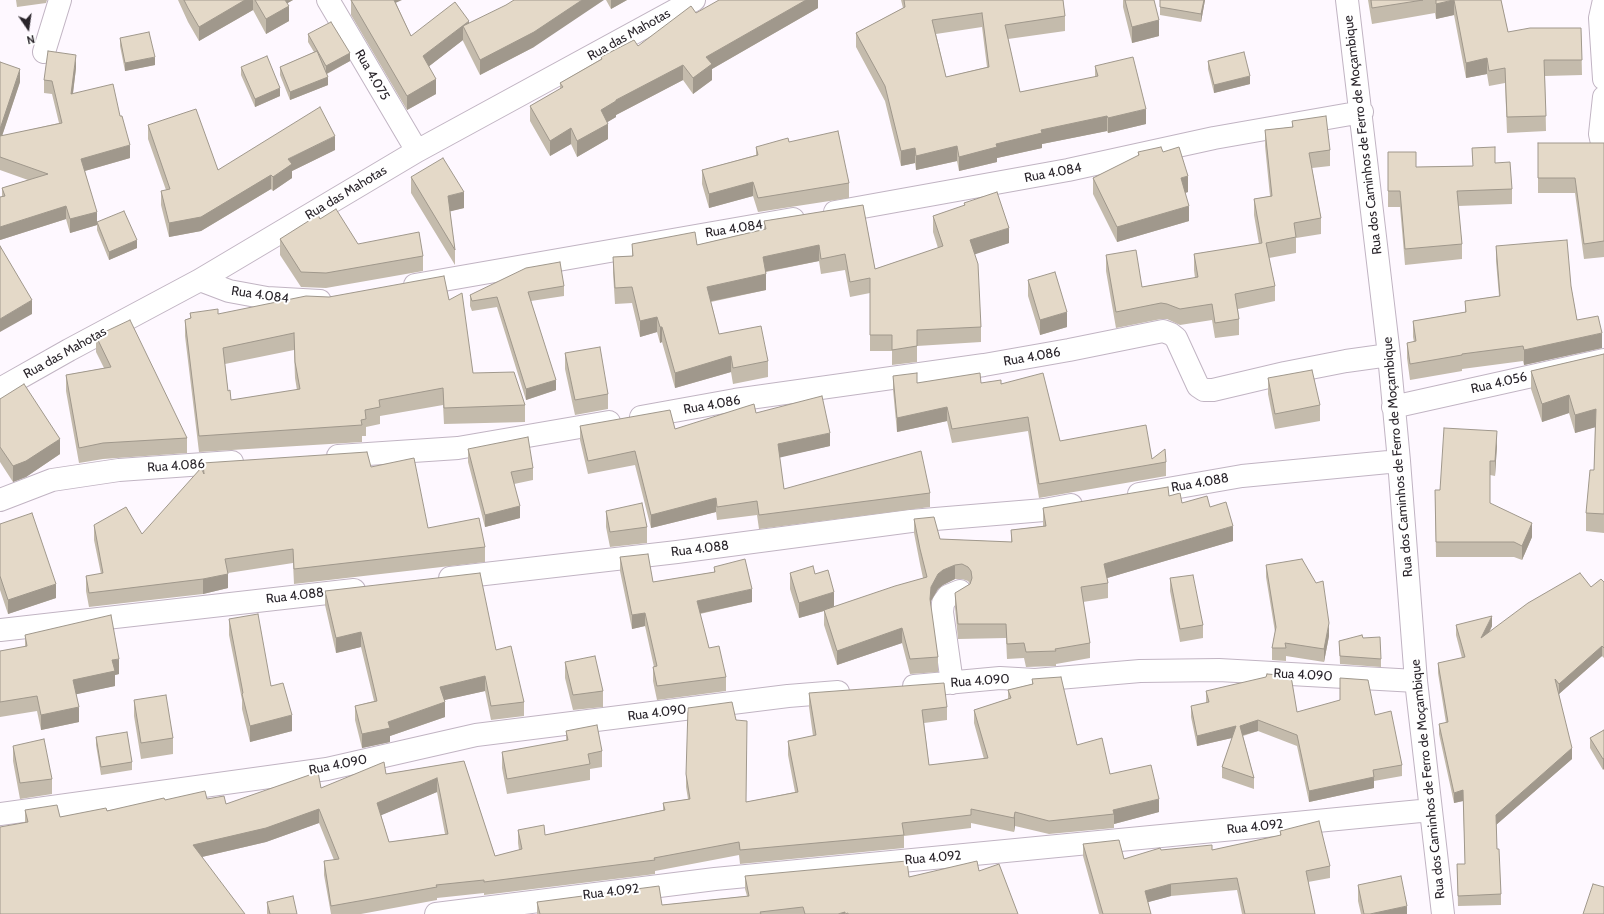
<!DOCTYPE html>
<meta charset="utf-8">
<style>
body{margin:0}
#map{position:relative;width:1604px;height:914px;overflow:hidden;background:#fef8ff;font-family:Cabin,sans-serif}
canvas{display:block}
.north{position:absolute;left:8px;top:8px;width:40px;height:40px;-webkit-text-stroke:3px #fff;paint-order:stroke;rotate:167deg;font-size:11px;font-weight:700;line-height:16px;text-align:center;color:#2a252b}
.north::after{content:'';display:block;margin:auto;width:14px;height:18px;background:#2a252b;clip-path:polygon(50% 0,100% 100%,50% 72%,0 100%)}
</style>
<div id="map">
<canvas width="1604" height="914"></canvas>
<div class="north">N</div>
</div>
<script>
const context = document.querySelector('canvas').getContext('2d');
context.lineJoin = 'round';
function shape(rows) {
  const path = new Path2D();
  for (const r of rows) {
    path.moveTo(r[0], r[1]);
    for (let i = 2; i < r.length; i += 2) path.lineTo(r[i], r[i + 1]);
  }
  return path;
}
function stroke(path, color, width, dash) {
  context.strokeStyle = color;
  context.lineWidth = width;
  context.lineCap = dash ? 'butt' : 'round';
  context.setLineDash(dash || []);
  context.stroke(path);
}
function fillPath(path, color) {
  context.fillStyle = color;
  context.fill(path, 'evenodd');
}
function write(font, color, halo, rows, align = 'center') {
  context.font = font + ' Cabin,sans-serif';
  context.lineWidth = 4;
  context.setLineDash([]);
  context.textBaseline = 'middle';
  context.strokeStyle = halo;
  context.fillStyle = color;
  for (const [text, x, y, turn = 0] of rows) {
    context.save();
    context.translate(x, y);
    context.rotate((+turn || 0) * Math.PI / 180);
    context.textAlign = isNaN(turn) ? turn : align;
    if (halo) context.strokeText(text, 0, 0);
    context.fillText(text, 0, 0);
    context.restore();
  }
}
const minor = shape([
 [328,0,417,151],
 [1347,0,1389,355,1399,461,1416,681,1443,914],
 [1604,0,1600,18,1604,79],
 [44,52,60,0],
 [1604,97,1600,134,1602,143,1604,144],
 [835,212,1068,170,1214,138,1362,112],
 [200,280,229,291,267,298,320,301],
 [415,285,793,219],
 [0,389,69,350,200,280,417,151,694,0],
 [1393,407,1604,360],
 [641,417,735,400,984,365,1069,350,1163,331,1171,334,1176,338,1198,386,1204,390,1213,390,1285,373,1346,361,1389,355],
 [338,456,458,448,609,422],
 [1139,494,1242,476,1399,461],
 [0,500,52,480,119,470,232,462],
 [450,578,677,552,911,521,1044,510,1071,505],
 [0,630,354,590],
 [952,683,942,612,943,603,948,596,960,591],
 [914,686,1000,678,1035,680,1140,671,1219,670,1416,681],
 [0,814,327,769,476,735,788,696,838,692],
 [436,914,715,879,1431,810]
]);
stroke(minor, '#c1b4c3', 24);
stroke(minor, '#fff', 22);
fillPath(shape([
 [16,0,47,0,46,3,17,7],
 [178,0,293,0,287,3,289,21,266,34,253,10,199,41,188,22],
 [351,0,396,3,411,36,469,24,534,47,480,75,463,41,463,40,429,66,436,94,407,110,351,15],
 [606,0,627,0,611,9],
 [818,0,818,8,712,69,712,80,693,94,683,80,616,115,616,117,607,122,608,139,577,157,571,144,550,156,530,121,530,106,560,89,560,83,601,59,601,57,638,46,696,13],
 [901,0,1063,0,1065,16,1065,31,1008,39,1020,92,1095,77,1095,66,1146,124,1108,133,1107,131,1042,144,1042,148,997,158,997,162,959,171,957,161,916,170,915,163,901,166,885,101,856,47,856,33,903,8],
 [982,27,987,67,946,77,936,34],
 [1123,0,1154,0,1159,36,1132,43,1123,7],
 [1160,0,1205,0,1201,22,1160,15],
 [1368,0,1501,0,1508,32,1581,28,1582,75,1545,76,1546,131,1507,133,1505,83,1489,86,1487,74,1466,78,1454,15,1436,19,1435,13,1372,24],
 [308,34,350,61,327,74,328,85,290,100,280,75,280,67,314,52,308,42],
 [120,38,155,65,125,71,120,46],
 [1208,61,1250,84,1214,93,1208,69],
 [0,62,20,82,2,136,59,123,52,94,44,93,44,80,76,68,73,94,130,158,85,171,97,222,137,248,109,260,97,230,97,225,70,233,66,219,0,240,0,197,2,197,2,188,28,180,0,170],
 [241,67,280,96,255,107,241,75],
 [1292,121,1330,150,1330,166,1312,168,1321,218,1321,234,1296,238,1296,253,1269,258,1275,286,1275,301,1238,309,1239,319,1239,335,1215,338,1212,320,1180,325,1167,319,1161,319,1116,328,1106,271,1106,255,1142,287,1195,278,1194,270,1194,254,1259,244,1254,215,1254,199,1270,196,1265,146,1265,130,1292,127],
 [148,125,218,170,335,150,292,171,292,178,273,191,271,189,201,231,169,237,161,205,161,191,166,190,148,139],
 [789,142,849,183,849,198,758,212,753,196,709,208,702,184,702,170,756,155,756,147],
 [1538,143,1604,143,1604,257,1584,259,1575,193,1538,193],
 [1472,148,1495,163,1512,189,1512,204,1458,206,1462,244,1462,259,1405,265,1400,207,1388,207,1388,152,1416,167,1473,166],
 [1138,152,1163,152,1188,192,1185,193,1189,221,1117,242,1093,194,1093,178,1138,156],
 [411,177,464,208,450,211,455,250,455,265,411,193],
 [964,203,1009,243,974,254,981,327,981,342,917,346,917,362,892,365,892,351,870,351,870,293,850,297,845,270,821,274,819,261,766,272,766,290,711,302,719,334,768,361,768,377,733,384,731,372,675,388,662,342,660,343,657,332,640,337,632,303,615,304,613,273,613,257,632,256,632,244,697,245,764,229,764,221,863,205,875,269,938,248,933,232,933,216,964,206],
 [320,219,358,244,423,256,423,271,326,288,301,287,280,255,280,239],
 [1496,246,1571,286,1577,320,1602,348,1524,365,1523,361,1462,369,1462,371,1410,380,1407,358,1407,343,1414,342,1413,337,1413,321,1465,312,1465,301,1499,296,1496,261],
 [1028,280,1067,327,1040,335,1028,296],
 [564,286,564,296,531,301,556,390,526,400,497,307,472,311,470,306,470,295],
 [449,300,473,373,525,405,525,422,444,424,443,405,380,416,380,424,366,427,366,436,362,436,362,442,199,452,185,336,185,320,190,318,190,313,218,314],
 [294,350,295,378,297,390,231,400,228,391,225,364],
 [96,336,187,438,187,453,103,459,79,463,66,391,66,375,104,368,96,352],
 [565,353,608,394,608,409,575,415,565,369],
 [1604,354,1604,533,1586,531,1586,513,1594,470,1595,427,1575,433,1569,413,1542,422,1531,389,1531,371],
 [893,376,917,383,1001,384,1060,441,1152,459,1166,462,1166,476,1039,498,1028,431,952,443,947,421,897,432,893,390],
 [1268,378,1320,405,1320,421,1275,429,1268,394],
 [0,399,60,454,26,477,13,482,0,462],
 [756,413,830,446,779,457,784,489,930,493,930,507,759,529,757,515,717,520,716,512,651,528,635,465,588,474,580,440,580,426,675,429],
 [1497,445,1495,476,1490,475,1490,503,1532,537,1522,560,1514,557,1436,557,1435,490,1440,490],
 [468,449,533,468,533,480,514,484,520,518,485,527,468,462],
 [203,463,371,467,428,528,485,547,485,562,294,584,293,563,228,573,228,588,203,594,89,607,86,591,86,576,101,574,94,540,94,525,142,534,203,471],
 [1169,496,1182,503,1210,507,1233,541,1107,578,1108,583,1108,598,1083,602,1090,643,1090,658,1056,664,1056,666,1026,667,1024,658,1007,659,1006,638,958,639,955,608,955,593,970,584,968,581,962,579,955,579,943,585,938,589,931,601,930,605,938,657,938,672,910,674,902,643,837,665,824,625,824,611,799,618,790,589,790,573,815,574,834,607,923,578,920,564,914,533,914,519,940,539,1011,542,1011,530,1043,526,1043,508],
 [606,511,647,527,647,543,610,547,606,527],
 [0,524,56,598,8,614,0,590],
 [620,557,653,582,714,572,714,567,752,602,700,614,709,648,726,677,726,691,657,700,653,681,653,667,654,667,645,626,632,629,620,571],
 [1266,565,1329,636,1324,662,1286,656,1286,661,1272,660,1272,648,1275,632,1266,577],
 [1170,578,1203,625,1203,638,1180,642,1170,591],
 [1604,582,1604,658,1602,656,1559,694,1572,759,1496,825,1497,849,1501,894,1501,905,1458,906,1457,864,1465,864,1463,801,1454,803,1439,734,1439,724,1446,723,1438,673,1438,663,1462,658,1456,635,1456,625,1492,626,1489,633,1591,587],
 [325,591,496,650,524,702,524,716,491,720,485,691,444,700,445,717,390,736,390,742,362,748,355,720,355,706,374,701,361,647,336,653,325,605],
 [229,619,271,686,292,731,250,742,242,709,242,700,229,635],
 [25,635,119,674,115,675,115,686,76,694,79,722,41,730,37,711,0,717,0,651,25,647],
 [1363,638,1381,659,1381,667,1340,664,1339,641],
 [565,662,603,691,603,707,573,710,565,678],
 [1032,679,1077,745,1110,774,1159,812,1114,824,1114,828,1049,834,1015,826,1014,832,971,823,971,828,904,836,904,848,740,864,739,855,655,871,655,874,484,895,484,893,437,898,437,900,361,914,331,914,324,875,324,861,334,860,319,823,266,842,202,857,25,822,25,810,60,817,107,811,165,800,207,799,226,804,321,788,386,774,464,761,495,856,519,850,518,843,518,830,545,835,663,810,663,803,688,799,686,787,686,774,746,802,795,792,788,755,788,741,813,736,809,707,809,693,947,707,947,720,924,723,929,765,984,759,974,723,974,710,1008,699,1008,690,1032,684],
 [437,792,445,834,389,842,381,815],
 [1206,691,1297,712,1375,715,1402,765,1402,776,1374,781,1374,788,1309,802,1297,746,1258,731,1243,736,1254,778,1254,789,1222,778,1222,767,1232,738,1197,746,1191,717,1191,706,1206,703],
 [134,700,173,738,173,754,141,759,134,716],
 [1604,730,1603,770,1590,748,1590,738],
 [566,731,602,751,602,767,590,769,590,780,507,794,502,768,502,752,566,741],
 [96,737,132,762,132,770,101,775,96,745],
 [13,746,52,779,52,794,20,799,13,761],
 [1280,831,1330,866,1330,878,1308,882,1315,914,1242,914,1237,890,1171,896,1148,902,1151,914,1099,914,1083,856,1083,844,1124,859,1161,850,1212,850,1280,836],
 [979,871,1018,914,537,914,537,902,662,905,747,896,745,889,745,876,909,877],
 [1358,885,1407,914,1361,914,1358,901],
 [267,902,297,914,267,914]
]), '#c4bbac');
fillPath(shape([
 [245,0,253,0,253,10,199,41,199,27],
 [281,0,293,0,281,7],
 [391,0,402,0,391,5],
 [582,0,604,0,534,47,480,75,480,60],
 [611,0,627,0,611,9],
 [806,0,818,0,818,8,712,69,712,80,693,94,693,78,706,57],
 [1204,0,1205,0,1201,22,1201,14],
 [1454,0,1454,15,1436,19,1436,4],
 [289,6,289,21,266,34,266,19],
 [1159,20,1159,36,1132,43,1132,27],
 [469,21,469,36,463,26,463,40,423,71,423,56],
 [350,53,350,61,326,74,326,66],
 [76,55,76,68,71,108,71,94],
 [155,57,155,65,125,71,125,63],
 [1487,58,1487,74,1466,78,1466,63],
 [683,65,683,80,616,115,616,117,601,126,601,110,616,100],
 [20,69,20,82,0,142,0,129],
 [1250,76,1250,84,1214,93,1214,85],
 [328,77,328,85,290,100,290,92],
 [436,79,436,94,407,110,407,96],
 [280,88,280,96,255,107,255,99],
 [1146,109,1146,124,1108,133,1108,118],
 [1107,116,1107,131,1042,144,1042,148,997,158,997,162,959,171,959,157,996,144,1041,130],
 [608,124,608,139,577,157,577,141],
 [571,128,571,144,550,156,550,141],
 [335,136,335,150,292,171,292,178,273,191,273,177,288,159],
 [130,145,130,158,81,172,81,159],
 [957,146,957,161,916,170,916,156],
 [915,148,915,163,901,166,901,151],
 [271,175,271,189,201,231,169,237,169,223],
 [1188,176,1188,192,1181,194,1181,178],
 [753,182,753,196,709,208,709,194],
 [464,192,464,208,448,212,448,196],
 [66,206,66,219,0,240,0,227],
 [1189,206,1189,221,1117,242,1117,227],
 [97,212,97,225,70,233,70,219],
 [1009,228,1009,243,970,256,970,240],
 [137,240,137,248,109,260,109,252],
 [819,245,819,261,763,272,763,257],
 [766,274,766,290,707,302,707,287],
 [32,300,32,314,0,332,0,319],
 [1067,312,1067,327,1040,335,1040,320],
 [657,317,657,332,640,337,640,321],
 [660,327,662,327,662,342,660,343],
 [1602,333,1602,348,1524,365,1524,350],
 [731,356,731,372,675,388,675,373],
 [556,380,556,390,526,400,526,389],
 [1569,395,1569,413,1542,422,1542,404],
 [947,407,947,421,897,432,897,418],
 [1596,409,1596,427,1575,433,1575,415],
 [1497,431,1497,445,1495,476,1495,461],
 [830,433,830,446,778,458,778,444],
 [60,439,60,454,26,477,13,482,13,466],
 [716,498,716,512,651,528,651,515],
 [520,506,520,518,485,527,485,515],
 [1532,523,1532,537,1522,560,1522,546],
 [1233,526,1233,541,1104,579,1104,564],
 [955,565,955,579,943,585,938,589,931,601,930,614,930,599,931,587,938,574,943,570],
 [228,574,228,588,203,594,203,579],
 [56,584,56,598,8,614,8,600],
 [752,589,752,602,697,614,697,601],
 [834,592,834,608,799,618,799,603],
 [645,613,645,626,632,629,632,615],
 [1492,616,1492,626,1481,648,1481,638],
 [1329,623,1329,636,1324,662,1324,649],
 [902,628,902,643,837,665,837,651],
 [361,632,361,647,336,653,336,638],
 [1602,646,1602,656,1559,694,1559,684],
 [119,659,119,674,115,675,115,686,73,695,73,680,112,660],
 [485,676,485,691,440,701,440,687],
 [445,702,445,717,390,736,390,742,362,748,362,734,388,722],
 [79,707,79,722,41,730,41,715],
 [292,715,292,731,250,742,250,726],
 [1258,720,1258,731,1240,736,1240,726],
 [1236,726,1236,737,1197,746,1197,736],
 [1572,748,1572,759,1496,825,1496,815],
 [1604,758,1604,769,1603,770,1603,759],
 [1374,777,1374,788,1309,802,1309,791],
 [437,778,437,792,377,817,377,803],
 [1463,790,1463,801,1454,803,1454,793],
 [1159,799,1159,812,1114,824,1114,814,1113,810],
 [319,809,319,823,266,842,193,859,193,845],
 [1015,812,1015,826,1014,832,1014,818],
 [1171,884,1171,896,1145,903,1145,891],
 [1407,906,1407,914,1370,914],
 [845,912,845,914,838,914]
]), '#a0988c');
const building = shape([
 [184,0,245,0,199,27,188,8,184,0],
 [255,0,285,0,289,6,266,19,255,0],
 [351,0,394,0,411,36,455,2,469,21,423,56,436,79,407,96,351,0],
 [514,0,582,0,534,32,480,60,463,26,506,5,514,0],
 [719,0,806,0,706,57,712,64,693,78,683,65,616,100,616,101,601,110,608,124,577,141,571,128,550,141,530,106,563,87,560,83,602,59,601,57,634,40,638,46,691,6,696,13,719,0],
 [904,0,1063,0,1065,16,1005,25,1020,92,1098,76,1095,66,1133,57,1146,109,1108,118,1107,116,1041,130,1042,133,996,144,997,147,959,157,957,146,916,156,915,148,901,151,885,86,856,33,905,7,904,0],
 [982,13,989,67,946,77,932,20,982,13],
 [1125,0,1154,0,1159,20,1132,27,1125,0],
 [1160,0,1204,0,1201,14,1160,7,1160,0],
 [1371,0,1423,0,1372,8,1371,0],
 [1436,0,1453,0,1436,4,1436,0],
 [1454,0,1501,0,1508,32,1530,28,1581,28,1582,60,1544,60,1546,116,1507,117,1505,68,1489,71,1487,58,1466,63,1454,0],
 [331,22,350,53,326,66,308,34,331,22],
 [149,32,155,57,125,63,120,38,149,32],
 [48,51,76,55,71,94,113,84,120,116,122,116,130,145,81,159,97,212,70,219,66,206,0,227,0,197,5,196,2,188,48,174,0,157,0,136,62,123,52,81,44,80,48,51],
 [317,51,328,77,290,92,280,67,317,51],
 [1244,52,1250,76,1214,85,1208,61,1244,52],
 [267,56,280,88,255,99,241,67,267,56],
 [0,62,20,69,0,129,0,62],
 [320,107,335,136,288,159,292,164,273,177,271,175,201,217,169,223,161,191,170,189,148,125,196,109,218,170,320,107],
 [1326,116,1330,150,1309,153,1321,218,1294,223,1296,237,1266,243,1275,286,1235,294,1239,319,1215,323,1212,304,1180,309,1167,304,1161,303,1116,312,1106,255,1136,250,1142,287,1198,277,1194,254,1262,243,1254,199,1272,196,1265,130,1293,127,1292,121,1326,116],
 [838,131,849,183,758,198,753,182,709,194,702,170,758,155,756,147,788,138,789,142,838,131],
 [1538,143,1604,143,1604,241,1584,244,1575,178,1538,178,1538,143],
 [1161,147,1163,152,1179,147,1188,176,1181,178,1189,206,1117,227,1093,178,1139,155,1138,152,1161,147],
 [1495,147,1495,163,1510,162,1512,189,1457,191,1462,244,1405,249,1400,191,1388,191,1388,152,1416,152,1416,167,1473,166,1472,148,1495,147],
 [443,158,464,192,448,196,455,250,411,177,443,158],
 [997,192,1009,228,970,240,978,264,981,327,917,330,917,346,892,350,892,335,870,335,870,278,850,282,845,254,821,259,819,245,763,257,766,274,707,287,719,334,761,326,768,361,733,368,731,356,675,373,662,327,660,327,657,317,640,321,632,287,615,288,613,257,633,256,632,244,695,232,697,245,766,229,764,221,863,205,875,269,943,246,933,216,965,205,964,203,997,192],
 [336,209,358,244,419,232,423,256,326,273,301,272,280,239,318,215,320,219,336,209],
 [124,211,137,240,109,252,97,222,124,211],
 [1567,240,1571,286,1577,320,1598,316,1602,333,1524,350,1523,346,1462,354,1462,355,1410,364,1407,343,1416,341,1413,321,1466,312,1465,301,1500,296,1496,246,1567,240],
 [0,246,32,300,0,319,0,246],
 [560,262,564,286,528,292,556,380,526,389,497,297,472,301,470,295,526,268,560,262],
 [1055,272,1067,312,1040,320,1028,280,1055,272],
 [444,276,449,300,462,293,473,373,514,372,525,405,444,408,443,388,379,400,380,407,365,410,366,419,361,420,362,425,199,436,185,320,191,318,190,313,218,309,218,314,306,296,329,297,444,276],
 [294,333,295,362,300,389,231,400,230,390,228,391,223,348,294,333],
 [130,320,187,438,103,443,79,448,66,375,111,367,96,336,130,320],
 [600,347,608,394,575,400,565,353,600,347],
 [1604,354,1604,514,1586,513,1590,470,1594,470,1596,409,1575,415,1569,395,1542,404,1531,371,1604,354],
 [1312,370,1320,405,1275,414,1268,378,1312,370],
 [917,373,917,383,980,373,981,383,1001,380,1001,384,1043,373,1060,441,1146,425,1152,459,1165,449,1166,462,1039,484,1028,417,952,429,947,407,897,418,893,376,917,373],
 [24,384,60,439,26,461,13,466,0,447,0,399,24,384],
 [822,396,830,433,778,444,784,489,921,451,930,493,759,515,757,501,717,507,716,498,651,515,635,451,588,461,580,426,670,410,675,429,754,404,756,413,822,396],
 [1444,428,1497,431,1495,461,1490,461,1490,503,1532,523,1522,546,1514,542,1436,542,1435,490,1440,490,1444,428],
 [528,437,533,468,511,472,520,506,485,515,468,449,528,437],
 [367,452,371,467,414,458,428,528,479,518,485,547,294,569,293,549,225,559,228,574,203,579,89,593,86,576,103,573,94,525,126,507,142,534,201,468,204,474,203,463,367,452],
 [1168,487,1169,496,1180,493,1182,503,1207,496,1210,507,1226,502,1233,526,1104,564,1108,583,1081,587,1090,643,1055,649,1056,651,1026,652,1024,643,1007,644,1006,624,958,624,955,593,970,584,972,578,971,571,968,567,962,564,955,565,943,570,938,574,931,587,930,599,938,657,910,659,902,628,837,651,824,610,895,586,927,577,920,549,914,519,934,517,940,539,1012,542,1011,530,1046,526,1043,508,1168,487],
 [642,503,647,527,610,532,606,511,642,503],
 [32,513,56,584,8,600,0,576,0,524,32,513],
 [648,554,653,582,715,572,714,567,745,559,752,589,697,601,709,648,719,646,726,677,657,686,653,667,657,666,645,613,632,615,620,557,648,554],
 [1302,559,1316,583,1323,581,1329,623,1324,649,1285,643,1286,648,1272,648,1276,627,1266,565,1302,559],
 [813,566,815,574,828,570,834,592,799,603,790,573,813,566],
 [480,573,496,650,511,646,524,702,491,706,485,676,440,687,445,702,388,722,390,728,362,734,355,706,377,701,361,632,336,638,325,591,480,573],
 [1580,573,1591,587,1601,579,1604,582,1604,648,1602,646,1559,684,1555,679,1572,748,1496,815,1497,849,1499,849,1501,894,1458,896,1457,864,1465,864,1463,790,1454,793,1439,724,1448,722,1438,663,1465,657,1456,625,1492,616,1481,638,1528,603,1580,573],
 [1193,575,1203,625,1180,629,1170,578,1193,575],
 [258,614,271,686,283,683,292,715,250,726,242,694,243,693,229,619,258,614],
 [111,615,119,659,112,660,115,671,73,680,79,707,41,715,37,696,0,702,0,651,27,646,25,635,111,615],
 [1362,635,1363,638,1380,637,1381,659,1340,656,1339,641,1362,635],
 [595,656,603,691,573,695,565,662,595,656],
 [1267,674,1291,676,1297,712,1340,700,1340,678,1368,680,1375,715,1391,711,1402,765,1373,770,1374,777,1309,791,1297,735,1258,720,1240,726,1254,778,1222,767,1236,726,1197,736,1191,706,1209,702,1206,691,1266,677,1267,674],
 [1061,677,1077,745,1102,738,1110,774,1151,765,1159,799,1113,810,1114,814,1049,821,1015,812,1014,818,971,809,971,815,902,823,904,835,740,850,739,842,654,858,655,860,484,882,484,880,436,885,437,887,331,906,324,861,339,859,319,809,266,828,193,845,245,914,0,914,0,827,28,822,25,810,57,805,60,817,106,808,107,811,164,798,165,800,205,791,207,799,224,796,226,804,318,772,321,788,384,762,386,774,464,761,495,856,522,849,518,830,544,825,545,835,665,810,663,803,690,799,686,774,688,708,732,702,736,720,747,721,746,802,798,792,788,741,816,735,809,693,944,683,947,707,922,710,929,765,988,758,974,710,1011,698,1008,690,1033,684,1032,679,1061,677],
 [437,778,448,834,389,842,377,803,437,778],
 [166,695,173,738,141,743,134,700,166,695],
 [597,725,602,751,588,754,590,764,507,779,502,752,568,740,566,731,597,725],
 [1604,730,1604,758,1603,759,1590,738,1604,730],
 [127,732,132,762,101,767,96,737,127,732],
 [44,739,52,779,20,783,13,746,44,739],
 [1319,821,1330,866,1306,871,1315,914,1245,914,1237,878,1171,884,1145,891,1151,914,1103,914,1083,844,1119,840,1124,859,1160,848,1161,850,1212,845,1212,850,1281,835,1280,831,1319,821],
 [907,861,909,877,977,861,979,871,999,864,1018,914,848,914,848,913,845,914,845,912,838,914,805,914,803,907,760,912,761,914,540,914,537,902,659,886,662,905,749,896,745,876,907,861],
 [1401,876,1407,906,1370,914,1364,914,1358,885,1401,876],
 [1593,884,1604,887,1604,914,1583,914,1593,884],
 [293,896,297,914,270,914,267,902,293,896]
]);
fillPath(building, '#e4d9c8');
stroke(building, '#a0988c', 1);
write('13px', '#2a252b', '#fff', [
 ["Rua das Mahotas",629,35,-29],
 ["Rua 4.075",372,75,60],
 ["Rua dos Caminhos de Ferro de Moçambique",1363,135,-97],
 ["Rua 4.084",1053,173,-11],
 ["Rua das Mahotas",346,193,-31],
 ["Rua 4.084",734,229,-9],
 ["Rua 4.084",260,295,8],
 ["Rua das Mahotas",65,353,-29],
 ["Rua 4.086",1032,357,-10],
 ["Rua 4.056",1499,383,-13],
 ["Rua 4.086",712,405,-10],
 ["Rua dos Caminhos de Ferro de Moçambique",1398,457,-95],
 ["Rua 4.086",176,466,-4],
 ["Rua 4.088",1200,483,-10],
 ["Rua 4.088",700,549,-7],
 ["Rua 4.088",295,596,-7],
 ["Rua 4.090",1303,675,3],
 ["Rua 4.090",980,681,-4],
 ["Rua 4.090",657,713,-7],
 ["Rua 4.090",338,765,-11],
 ["Rua dos Caminhos de Ferro de Moçambique",1428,779,-96],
 ["Rua 4.092",1255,827,-6],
 ["Rua 4.092",933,858,-5],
 ["Rua 4.092",611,892,-7]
]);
</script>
